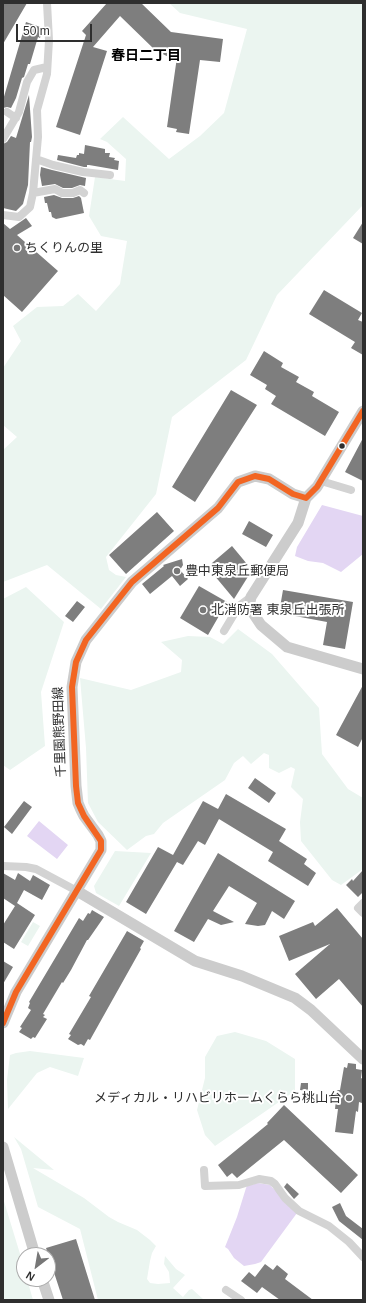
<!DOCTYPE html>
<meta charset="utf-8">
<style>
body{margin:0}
#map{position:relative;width:366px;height:1303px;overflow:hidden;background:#fff;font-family:Arial,sans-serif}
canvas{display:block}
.frame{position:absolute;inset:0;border:4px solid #2e2e2e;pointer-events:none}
.north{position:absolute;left:16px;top:1247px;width:40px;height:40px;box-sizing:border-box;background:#fff;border:1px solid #ababab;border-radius:50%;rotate:211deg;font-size:11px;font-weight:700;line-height:16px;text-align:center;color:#2e2e2e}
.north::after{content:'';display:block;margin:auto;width:14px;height:18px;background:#777;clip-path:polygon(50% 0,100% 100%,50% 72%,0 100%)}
.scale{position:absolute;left:16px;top:24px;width:76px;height:18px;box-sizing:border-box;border:2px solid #2e2e2e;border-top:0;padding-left:5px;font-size:12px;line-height:14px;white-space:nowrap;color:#2e2e2e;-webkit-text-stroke:3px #fff;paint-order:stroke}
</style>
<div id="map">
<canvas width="366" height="1303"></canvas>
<div class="frame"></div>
<div class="north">N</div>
<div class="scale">50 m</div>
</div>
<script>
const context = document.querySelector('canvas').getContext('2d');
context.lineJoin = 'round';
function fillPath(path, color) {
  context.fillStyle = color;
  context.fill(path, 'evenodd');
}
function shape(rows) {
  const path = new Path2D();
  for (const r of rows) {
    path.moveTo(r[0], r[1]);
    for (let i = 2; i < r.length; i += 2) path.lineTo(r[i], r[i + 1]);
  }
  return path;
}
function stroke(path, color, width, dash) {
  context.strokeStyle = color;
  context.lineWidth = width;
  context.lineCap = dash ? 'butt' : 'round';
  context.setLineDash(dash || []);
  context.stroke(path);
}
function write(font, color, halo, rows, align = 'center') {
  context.font = font + ' Arial,"Noto Sans JP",sans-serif';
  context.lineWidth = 4;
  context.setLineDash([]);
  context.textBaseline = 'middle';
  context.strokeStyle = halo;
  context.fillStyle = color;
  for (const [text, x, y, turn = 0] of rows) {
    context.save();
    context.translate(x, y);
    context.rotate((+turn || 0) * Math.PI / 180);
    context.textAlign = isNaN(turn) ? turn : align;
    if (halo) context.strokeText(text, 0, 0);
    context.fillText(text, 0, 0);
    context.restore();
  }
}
fillPath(shape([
 [169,3,363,3,363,205,277,295,246,360,172,417,156,494,106,557,109,570,116,575,126,577,101,609,47,565,3,582,3,450,17,437,3,425,3,368,21,341,13,326,37,307,63,306,78,294,96,311,120,284,127,241,101,236,89,216,95,177,125,181,126,159,107,142,100,139,123,117,169,159,200,136,224,113,247,29,180,13],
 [26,587,64,622,41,692,45,746,10,770,3,765,3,599],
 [238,629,272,654,319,708,322,754,348,789,363,798,363,869,341,885,332,880,301,841,300,822,303,799,291,787,295,769,291,767,279,773,269,768,269,755,264,753,251,764,243,756,234,763,225,780,163,823,154,834,146,836,127,850,98,822,88,803,86,748,80,678,131,690,181,672,182,660,161,642,188,636,210,637,223,644],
 [115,851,151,853,119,906,96,893,94,886],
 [33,922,40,926,28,946,21,942],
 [235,1032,266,1041,295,1059,295,1091,215,1146,205,1135,197,1110,205,1078,205,1057,217,1036],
 [30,1051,84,1058,78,1076,50,1067,37,1073,8,1109,7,1080,10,1055,16,1053],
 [14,1137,54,1170,33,1168,84,1198,109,1217,118,1222,137,1230,150,1240,156,1246,152,1253,150,1261,147,1279,150,1283,158,1284,170,1283,169,1272,164,1264,165,1256,176,1269,185,1275,173,1288,183,1297,189,1290,192,1289,203,1299,203,1300,98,1300,80,1229,38,1207,21,1149],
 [3,1198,24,1267,24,1279,27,1279,33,1300,3,1300]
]), '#ebf5f0');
fillPath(shape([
 [322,505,363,516,363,554,341,572,323,563,308,561,295,556,297,547],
 [39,821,68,845,57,859,27,836],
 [258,1183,270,1185,297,1213,261,1262,255,1264,244,1266,234,1258,228,1249,225,1247,237,1217,246,1188,247,1186]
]), '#e3d6f3');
fillPath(shape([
 [3,3,27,3,3,44],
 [107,3,141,3,171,32,223,39,220,62,200,60,189,134,176,132,177,129,167,127,177,57,169,57,156,51,120,16,93,47,107,51,80,135,56,127,86,35,82,31],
 [26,22,43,28,40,38,38,37,30,64,28,64,24,77,22,78,16,98,11,108,7,107,3,108,3,100],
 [29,95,32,137,31,142,30,142,28,185,23,204,16,211,3,208,3,144,7,142,11,136,16,138],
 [85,145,105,149,105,153,110,153,109,157,115,158,114,160,119,161,118,170,89,165,87,165,87,167,84,167,57,160,58,155,76,158,77,155,79,155,79,153,84,154],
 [41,167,52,170,86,178,85,186,80,185,72,188,63,188,55,184,42,186,40,175],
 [54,195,62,198,73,198,79,196,81,198,84,213,56,219,52,217,51,212,49,212,47,203,45,203,44,197],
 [26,218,32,226,17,235,58,271,22,312,3,295,3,223,10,229],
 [363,222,363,244,353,238],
 [324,290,362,313,358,320,363,322,363,355,351,348,355,342,309,314],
 [264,351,283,363,281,367,299,377,296,382,314,392,312,396,339,412,325,436,271,404,276,396,265,389,267,385,250,375],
 [231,390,257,405,195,502,172,487],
 [363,438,363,481,345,472],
 [157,512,174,531,126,574,109,555],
 [249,521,273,535,266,547,242,534],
 [232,546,247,564,243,568,249,575,234,599,209,569,212,563],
 [182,559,183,565,180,570,188,579,180,586,172,576,150,594,142,584,164,566,163,565],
 [199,586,227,602,208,635,180,618],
 [283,590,353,602,345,649,323,645,327,622,279,613],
 [77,601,85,607,73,622,65,616],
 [363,685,363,737,358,747,336,735],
 [255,778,276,793,269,803,248,788],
 [226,794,286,829,279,841,307,859,304,864,316,873,308,886,268,861,273,852,219,819,205,845,198,841,183,865,177,862,146,914,126,902,158,847,173,855,203,801,218,809],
 [24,801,32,807,12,834,4,827],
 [218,853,295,901,284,919,272,911,265,925,258,926,245,924,257,903,229,886,213,911,234,922,221,925,208,919,194,942,174,931],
 [363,870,363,892,358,897,346,885,352,879,353,881],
 [3,873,15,880,18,873,30,881,33,875,50,885,42,900,24,890,17,903,35,915,14,949,3,942,3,925,15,906,3,898],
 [337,908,363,939,363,1007,339,979,316,999,295,974,330,944,289,961,279,936,313,922,315,926],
 [92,910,104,917,88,940,87,940,71,970,63,983,62,982,43,1014,45,1015,43,1017,47,1019,35,1038,33,1037,31,1039,19,1032,22,1028,20,1027,31,1010,28,1008,30,1003,29,1002,79,918,83,921,88,913,90,914],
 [127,931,144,941,140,948,141,949,90,1040,88,1039,84,1046,81,1044,78,1045,68,1039,71,1035,69,1034,91,997,89,996],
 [3,961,13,967,3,984],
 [348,1063,356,1064,356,1069,362,1070,361,1078,363,1079,362,1103,359,1102,358,1112,356,1111,353,1134,335,1132,338,1109,335,1109,337,1090,340,1090,344,1067,347,1068],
 [301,1083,308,1083,308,1091,300,1090],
 [284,1105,358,1175,341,1193,284,1140,237,1178,232,1173,227,1177,218,1165,268,1124,267,1123],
 [287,1183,299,1194,294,1199,284,1187],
 [340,1203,346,1216,363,1229,363,1240,339,1221,332,1207],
 [76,1239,95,1300,63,1300,46,1248],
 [265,1264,273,1270,277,1265,288,1274,285,1279,313,1300,280,1300,262,1287,257,1293,241,1281,249,1272,255,1277]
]), '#7e7e7e');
stroke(shape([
 [7,112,16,118],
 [3,139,19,112,27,82,34,70,47,67],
 [36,159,53,165,83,172,110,175],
 [33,193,55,189,62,193,73,193,80,190,84,193],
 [3,215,19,217,30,207,33,193,38,137,37,110,47,74,49,40,47,3],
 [321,481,351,490],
 [224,631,239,606,251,597],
 [3,866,26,867,36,869,77,891],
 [363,903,358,908,363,913],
 [204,1170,205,1186,239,1185,259,1179,271,1181,275,1184,285,1198,299,1211,329,1226,349,1242,363,1257],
 [226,1290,241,1300]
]), '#d3d3d3', 8);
stroke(shape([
 [306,498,298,523,251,597,249,607,261,625,287,647,363,669],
 [77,891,195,961,242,976,295,998,311,1010,363,1059],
 [3,1023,16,992,101,850,101,841,98,835,84,816,81,810,78,803,76,786,72,687,76,662,86,640,132,582,218,508,238,482,255,476,269,479,293,494,306,498,317,487,363,411],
 [3,1147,35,1255],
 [42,1279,49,1300]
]), '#ccc', 11);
stroke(shape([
 [3,1023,16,992,101,850,101,841,84,816,78,803,76,786,72,687,76,662,86,640,132,582,218,508,238,482,255,476,269,479,293,494,306,498,317,487,363,411]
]), '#f26522', 6);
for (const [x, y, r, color] of [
 [17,248,4,"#777"],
 [342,446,3.5,"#2e2e2e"],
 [177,571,4,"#777"],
 [203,610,4,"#777"],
 [349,1098,4,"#777"]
]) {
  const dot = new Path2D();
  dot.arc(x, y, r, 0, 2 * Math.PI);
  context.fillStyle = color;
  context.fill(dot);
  stroke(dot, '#fff', 1.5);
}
write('13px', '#2e2e2e', '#fff', [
 ["ちくりんの里",25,248],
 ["豊中東泉丘郵便局",185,571],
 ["北消防署 東泉丘出張所",211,610],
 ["メディカル・リハビリホームくらら桃山台",341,1098,"right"]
], 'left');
write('13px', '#2e2e2e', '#fff', [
 ["千里園熊野田線",60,732,-92]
]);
write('bold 14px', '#000', '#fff', [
 ["春日二丁目",146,56]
]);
</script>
